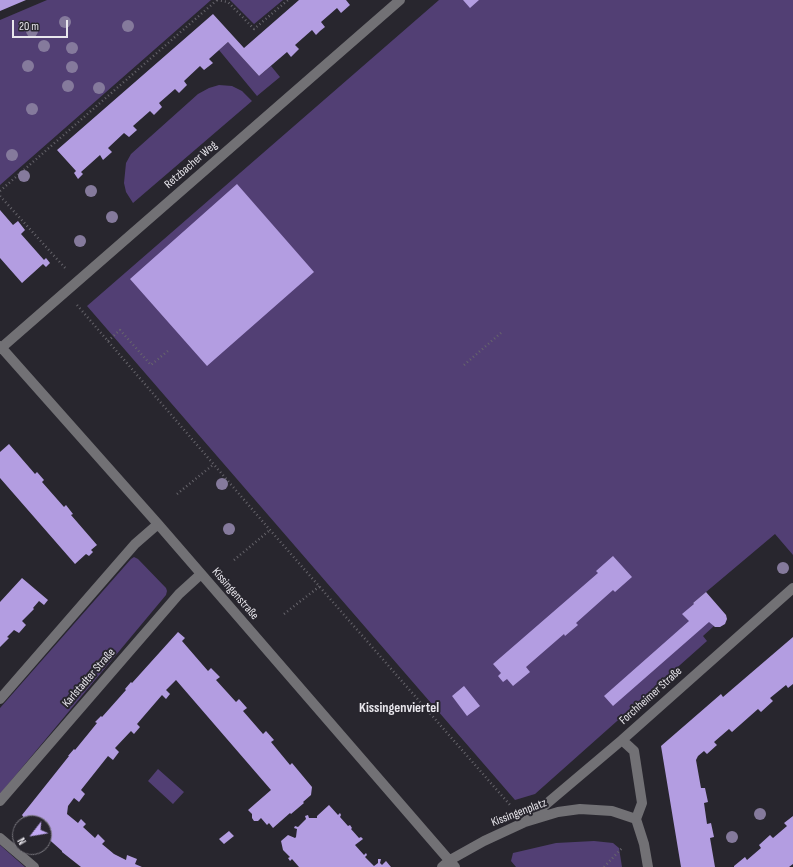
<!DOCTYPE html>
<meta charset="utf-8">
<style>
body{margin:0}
#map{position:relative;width:793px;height:867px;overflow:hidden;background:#28262e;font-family:"Sofia Sans Condensed",sans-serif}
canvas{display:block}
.north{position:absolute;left:12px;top:815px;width:40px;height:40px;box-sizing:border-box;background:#28262e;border:1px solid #75737a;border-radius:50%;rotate:239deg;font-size:11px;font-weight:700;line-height:16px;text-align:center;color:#e8e6ec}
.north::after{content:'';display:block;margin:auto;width:14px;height:18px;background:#c1a8f3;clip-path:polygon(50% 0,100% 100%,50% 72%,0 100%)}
.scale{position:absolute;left:12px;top:20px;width:56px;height:18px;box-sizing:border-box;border:2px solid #e8e6ec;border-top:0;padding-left:5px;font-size:12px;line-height:14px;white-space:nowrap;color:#e8e6ec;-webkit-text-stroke:3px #28262e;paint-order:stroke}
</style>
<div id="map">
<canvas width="793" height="867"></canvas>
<div class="north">N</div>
<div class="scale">20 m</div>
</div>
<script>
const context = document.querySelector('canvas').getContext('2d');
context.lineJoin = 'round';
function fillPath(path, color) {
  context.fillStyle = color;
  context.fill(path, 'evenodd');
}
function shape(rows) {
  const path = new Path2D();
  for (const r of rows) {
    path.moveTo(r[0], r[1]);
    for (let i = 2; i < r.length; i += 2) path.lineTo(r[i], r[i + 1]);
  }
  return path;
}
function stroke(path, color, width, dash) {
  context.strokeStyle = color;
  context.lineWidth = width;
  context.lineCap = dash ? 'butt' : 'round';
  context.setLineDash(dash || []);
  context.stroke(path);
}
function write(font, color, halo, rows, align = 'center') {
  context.font = font + ' "Sofia Sans Condensed",sans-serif';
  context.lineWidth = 4;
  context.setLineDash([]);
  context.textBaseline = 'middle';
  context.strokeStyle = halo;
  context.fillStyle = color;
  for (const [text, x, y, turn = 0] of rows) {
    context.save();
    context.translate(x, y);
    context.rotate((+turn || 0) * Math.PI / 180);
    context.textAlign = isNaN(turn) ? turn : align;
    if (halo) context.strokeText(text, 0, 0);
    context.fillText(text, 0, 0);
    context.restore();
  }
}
fillPath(shape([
 [47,0,211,0,0,185,0,20],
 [230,0,283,0,254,24],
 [439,0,793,0,793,555,775,534,693,603,714,626,703,636,707,641,535,794,515,800,87,306],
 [228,42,259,76,271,66,280,77,257,96,219,50],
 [219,85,232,86,242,91,252,101,133,203,126,192,124,183,126,163,131,154,198,94,209,88],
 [134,557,138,559,166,588,167,591,166,595,0,794,0,708,131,559],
 [158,769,184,792,173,804,148,781],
 [594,841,613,843,619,848,622,867,516,867,511,861,513,853,556,843],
 [0,845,25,867,0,867]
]), '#523f74');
fillPath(shape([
 [0,0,26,0,0,11],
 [299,0,346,0,350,5,341,13,337,8,321,22,325,27,320,31,316,35,312,30,295,45,299,49,291,57,287,52,259,76,228,42,209,59,213,63,204,70,200,66,184,81,187,85,179,93,175,89,159,103,162,107,154,115,150,111,133,126,137,130,129,137,124,133,108,148,112,152,103,160,100,155,81,172,83,174,78,179,74,173,76,171,57,150,213,14,244,48],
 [463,0,479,0,470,8],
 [237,184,314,272,207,366,130,279],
 [0,210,13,225,18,221,25,230,21,234,44,260,46,258,50,263,46,267,43,264,22,283,0,258],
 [9,444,35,474,37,472,44,480,42,482,64,507,66,505,73,514,71,515,97,545,91,550,93,552,89,556,86,554,75,564,0,478,0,452],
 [613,556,632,577,615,592,613,590,576,623,578,625,565,636,564,634,526,667,530,672,513,686,507,679,503,682,498,676,501,673,493,664,598,573,596,571],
 [22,578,48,600,44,605,39,601,33,608,34,609,22,621,26,625,19,633,14,630,7,637,9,638,0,647,0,602],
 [706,592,726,615,727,619,725,624,720,627,715,627,709,622,613,706,604,696,689,621,682,614,694,604,693,603],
 [178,632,185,638,182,641,208,671,211,668,220,677,216,680,236,702,239,699,247,708,243,711,263,734,266,731,274,740,271,742,290,765,292,763,312,787,311,795,303,802,304,803,291,814,290,813,273,828,269,823,267,825,261,818,258,821,254,821,252,818,252,814,248,810,271,790,176,680,166,690,170,694,166,699,162,695,137,724,140,727,134,734,131,731,115,748,119,752,113,760,108,756,81,790,85,794,79,802,74,798,68,806,67,814,78,823,81,819,86,824,83,827,95,838,98,834,105,841,102,844,114,854,126,860,127,855,137,859,135,864,142,867,81,867,62,852,62,851,44,835,44,823,28,823,22,815,69,756,68,756,74,749,75,750,97,723,95,722,101,716,102,717,126,690,125,689,131,682,132,683],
 [793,637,793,684,788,688,786,685,770,698,773,701,761,712,758,709,732,732,729,729,714,742,717,745,707,754,704,751,698,756,696,760,701,788,705,788,708,802,704,803,707,824,711,823,714,837,710,838,715,867,681,867,661,746,721,694,723,697],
 [464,686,480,706,467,716,452,696],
 [329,805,338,815,340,813,341,815,340,817,348,826,350,825,352,828,351,829,359,838,361,837,363,839,355,845,364,855,366,853,367,855,365,857,374,866,378,863,378,859,381,859,380,863,382,865,386,861,391,867,299,867,292,859,290,861,288,858,290,857,283,850,281,841,288,835,295,838,296,837,297,829,294,828,295,826,298,827,306,819,305,816,308,815,309,818,317,818,317,816],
 [793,816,793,864,789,867,734,867,734,866,745,857,747,860,761,848,759,845,770,835,773,838,787,826,784,823],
 [229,831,234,836,224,844,219,839]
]), '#b39de1');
stroke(shape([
 [217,0,228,2,254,29,288,0],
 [0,191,217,0],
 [0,196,66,269],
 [77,305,270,530,510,805],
 [108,341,120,330,151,365,169,350],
 [464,365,502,332],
 [177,494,214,464],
 [234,560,270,530],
 [284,614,320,586],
 [604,867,622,848]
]), '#67656c', 2.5, [1, 3]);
stroke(shape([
 [0,346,158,524,455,867],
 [0,349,400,0],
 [0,699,135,544,158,524],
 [622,740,634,751,642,803,636,819,644,844,648,867],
 [0,801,179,594,201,574],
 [525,822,622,740,793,588],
 [0,838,34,867],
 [442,867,450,860,484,841,525,822,558,812,580,809,612,811,636,819]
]), '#727175', 10);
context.fillStyle = '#857a9c';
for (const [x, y] of [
 [65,22],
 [128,26],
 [32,31],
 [44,46],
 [72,48],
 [28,66],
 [72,67],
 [68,86],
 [99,88],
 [32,109],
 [12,155],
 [24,176],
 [91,191],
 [112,217],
 [80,241],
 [222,484],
 [229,529],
 [783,568],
 [760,814],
 [732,837]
]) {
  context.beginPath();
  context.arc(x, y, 6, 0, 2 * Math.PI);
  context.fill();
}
write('12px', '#e8e6ec', '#28262e', [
 ["Retzbacher Weg",191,165,-41],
 ["Kissingenstraße",235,594,49],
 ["Karlstadter Straße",89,678,-49],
 ["Forchheimer Straße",651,696,-42],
 ["Kissingenplatz",519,813,-21]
]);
write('bold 14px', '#e8e6ec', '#28262e', [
 ["Kissingenviertel",399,708]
]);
</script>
